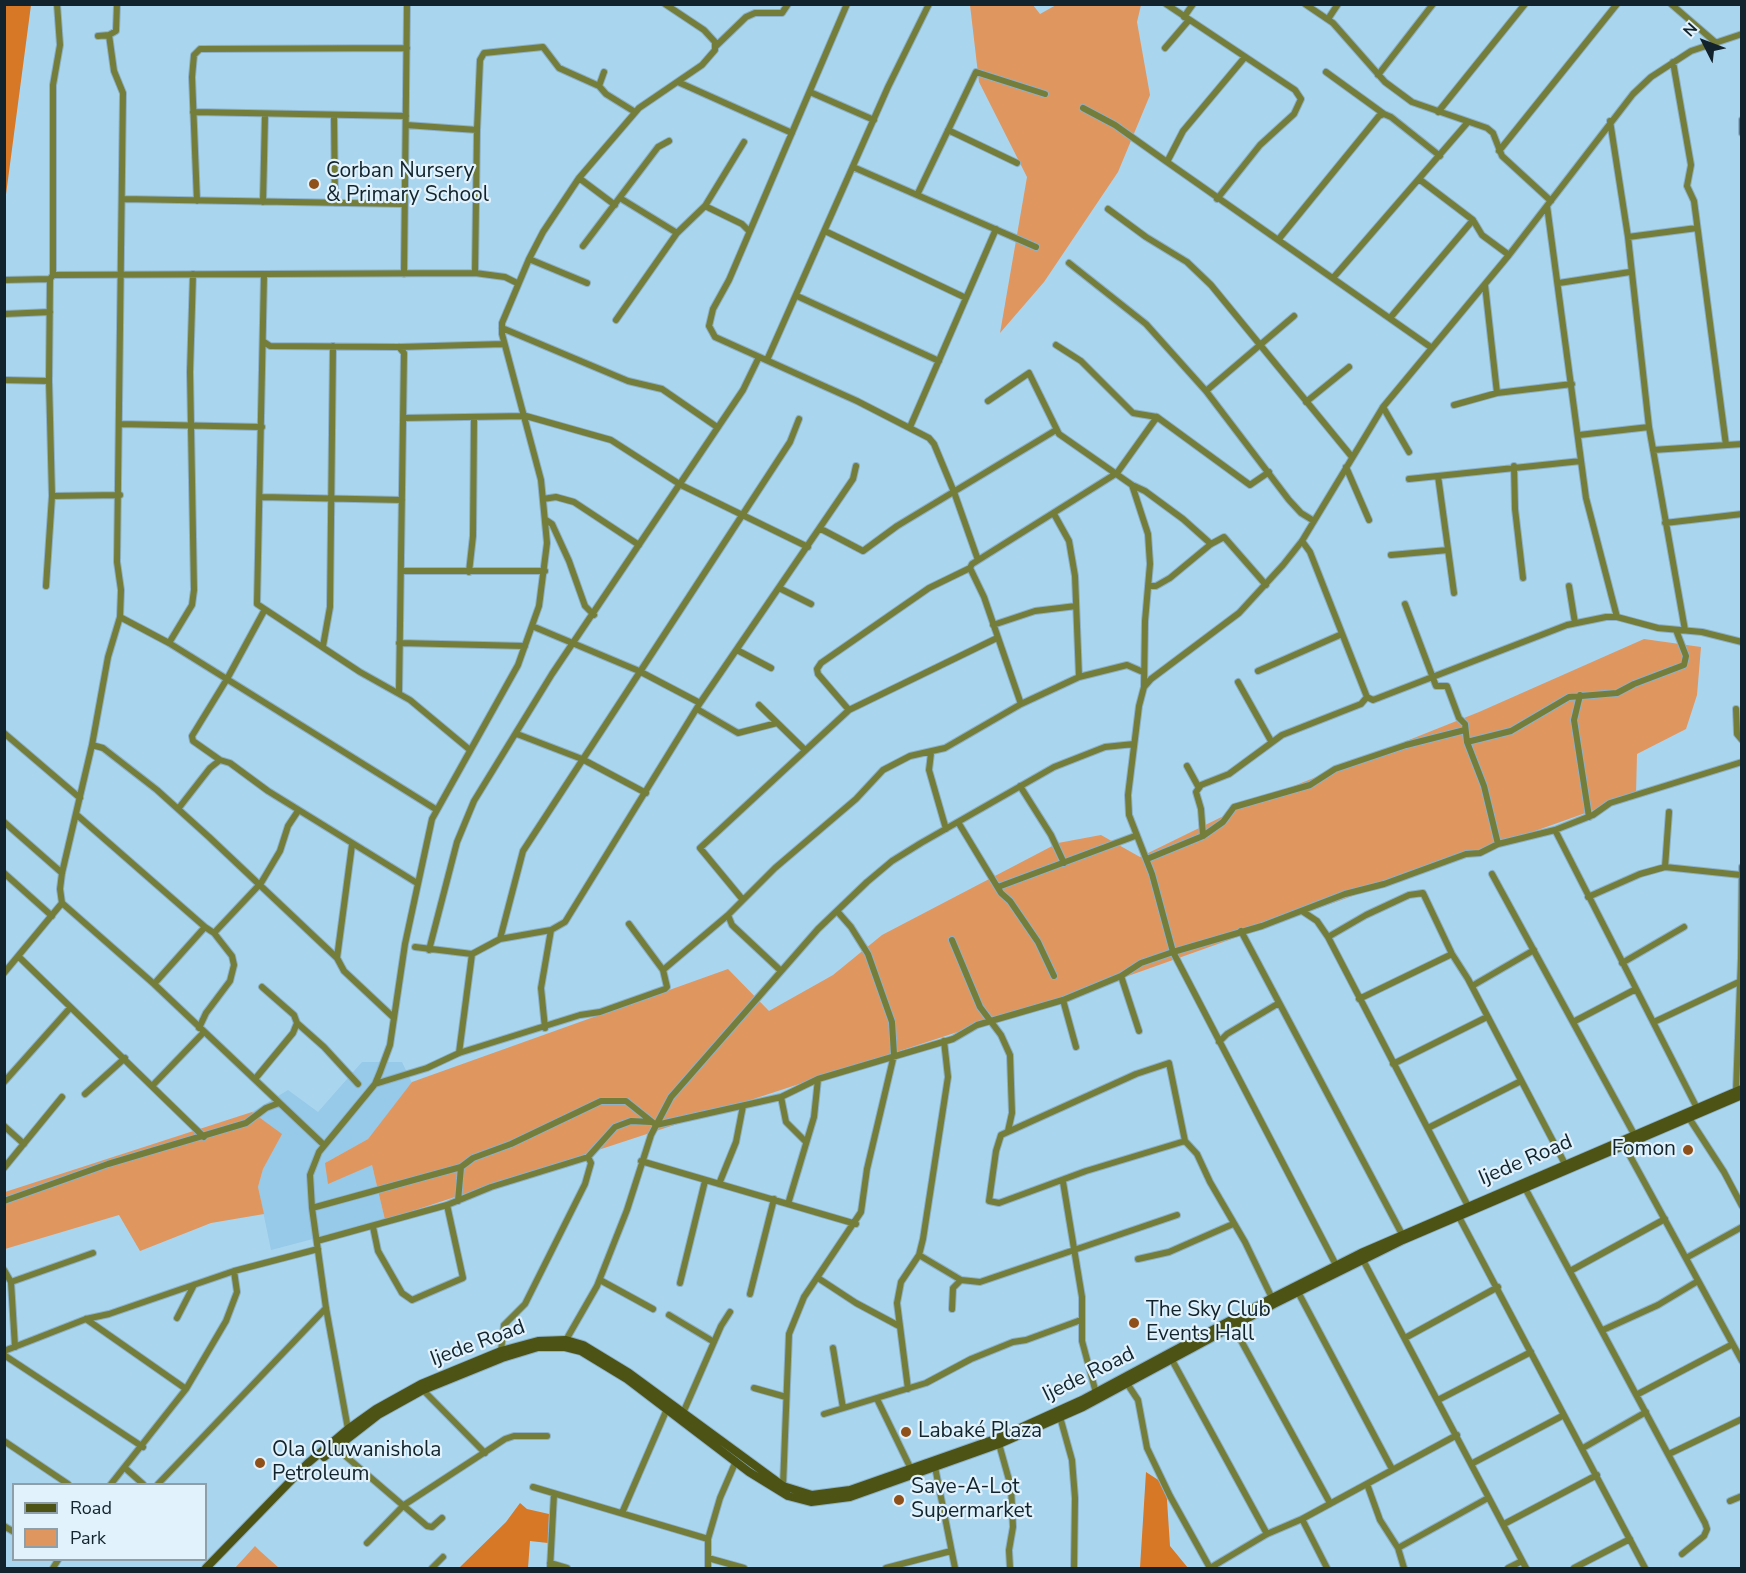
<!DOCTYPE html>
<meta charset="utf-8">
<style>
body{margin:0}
#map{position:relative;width:1746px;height:1573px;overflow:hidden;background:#aad5ef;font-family:"Nunito Sans",sans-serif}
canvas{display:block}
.frame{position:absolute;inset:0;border:6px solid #13232d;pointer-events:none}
.legend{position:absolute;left:12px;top:1483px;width:195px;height:78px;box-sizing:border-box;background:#e1f2fd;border:2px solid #8f9faa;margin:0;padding:8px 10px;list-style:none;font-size:18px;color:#13232d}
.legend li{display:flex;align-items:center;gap:12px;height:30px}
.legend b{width:30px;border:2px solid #8f9faa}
.north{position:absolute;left:1674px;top:12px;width:60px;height:60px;-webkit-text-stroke:4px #e1f2fd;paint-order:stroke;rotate:312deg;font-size:16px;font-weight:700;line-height:24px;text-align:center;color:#13232d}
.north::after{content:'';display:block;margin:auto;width:21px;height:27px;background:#13232d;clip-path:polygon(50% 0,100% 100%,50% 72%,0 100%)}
</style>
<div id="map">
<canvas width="1746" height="1573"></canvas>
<div class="frame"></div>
<ul class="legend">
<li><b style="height:8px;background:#4c5314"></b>Road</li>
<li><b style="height:16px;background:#e0965f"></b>Park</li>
</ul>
<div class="north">N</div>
</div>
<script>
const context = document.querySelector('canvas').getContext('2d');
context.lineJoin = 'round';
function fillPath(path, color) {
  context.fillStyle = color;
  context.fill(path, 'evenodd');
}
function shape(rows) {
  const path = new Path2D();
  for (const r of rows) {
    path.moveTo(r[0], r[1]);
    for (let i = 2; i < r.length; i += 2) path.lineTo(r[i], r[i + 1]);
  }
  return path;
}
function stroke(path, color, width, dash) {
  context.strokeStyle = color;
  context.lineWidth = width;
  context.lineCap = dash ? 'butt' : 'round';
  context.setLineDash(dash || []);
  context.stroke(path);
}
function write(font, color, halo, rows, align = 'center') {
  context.font = font + ' "Nunito Sans",sans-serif';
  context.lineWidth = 4.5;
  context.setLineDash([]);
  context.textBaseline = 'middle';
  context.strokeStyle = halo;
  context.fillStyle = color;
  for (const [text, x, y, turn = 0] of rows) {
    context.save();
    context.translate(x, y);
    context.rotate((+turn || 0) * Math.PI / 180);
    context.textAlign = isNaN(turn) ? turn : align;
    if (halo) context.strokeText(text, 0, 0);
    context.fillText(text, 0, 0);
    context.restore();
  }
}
fillPath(shape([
 [362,1062,402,1062,412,1083,368,1139,325,1163,372,1165,385,1220,271,1250,258,1187,263,1169,281,1134,252,1112,288,1090,318,1112]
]), '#97c9e8');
fillPath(shape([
 [970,5,1033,5,1040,14,1056,5,1141,5,1137,22,1150,95,1118,172,1044,282,1000,333,1027,177,979,82],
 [1644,639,1701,647,1697,695,1686,729,1637,754,1636,795,1128,976,385,1220,372,1165,328,1184,325,1163,368,1139,412,1082,728,969,769,1011,833,975,882,935,1058,843,1101,835,1140,857,1246,805,1479,712],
 [252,1112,282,1134,263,1169,258,1187,264,1214,211,1223,140,1251,119,1215,5,1249,5,1192],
 [255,1546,260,1551,279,1568,235,1568]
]), '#e0965f');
fillPath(shape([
 [5,4,31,5,5,202,4,5],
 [1146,1472,1166,1485,1170,1546,1188,1568,1140,1568],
 [520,1503,527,1509,549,1514,548,1543,530,1541,528,1568,459,1568,506,1522]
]), '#d67826');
const minor = shape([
 [847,4,729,280,713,309,709,326,715,337,857,401,929,438,934,444,954,492,978,560],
 [1166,4,1295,90,1301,99,1294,114,1260,145,1217,199],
 [1305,4,1333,23,1385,82,1412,102,1487,128,1493,133,1502,156,1551,201],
 [1671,4,1715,42],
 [1184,17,1193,4],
 [1328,19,1338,4],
 [98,36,109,35,116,31,117,4],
 [716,46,746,17,755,13,782,13,788,4],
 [1165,48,1189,20],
 [1245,57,1183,131,1167,162,1432,348],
 [1673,62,1691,165,1687,186,1694,201,1726,445],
 [1326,72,1384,114],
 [1378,75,1433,4],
 [678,82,792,133],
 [599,86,604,72],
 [810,92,874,120],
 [1083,108,1115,125,1167,162],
 [193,112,406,116],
 [1438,112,1525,4],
 [334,115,335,203],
 [1742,120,1742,133],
 [1610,121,1628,237,1649,427,1685,630],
 [406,125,477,130],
 [948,130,1017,163],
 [1499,151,1617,4],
 [853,167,1036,247],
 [579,178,615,205],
 [1419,179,1473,220,1482,235,1509,255],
 [918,193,976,72,1045,94],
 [620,198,677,233],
 [122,199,404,204],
 [197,201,192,77,194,55,200,49,407,48],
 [263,202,265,115],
 [705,206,742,224,749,231],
 [1547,206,1586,498,1617,617],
 [1108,209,1146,237,1187,262,1211,285,1352,457],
 [825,231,966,298],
 [1628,237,1697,228],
 [1278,240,1379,116,1384,114,1391,117,1440,156],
 [583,246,658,147,669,141],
 [529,259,587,283],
 [1069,263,1146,324,1206,391,1289,500,1301,513,1314,521],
 [475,273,477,130,480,60,484,53,543,47,559,68,599,86,606,94,635,112],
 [404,274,407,4],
 [53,275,53,85,60,45,57,4],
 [264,275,257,604,360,672,410,700,470,750],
 [1333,278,1468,122],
 [4,280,50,279],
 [1559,283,1630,272],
 [1485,285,1497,393],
 [797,296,939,361],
 [4,314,50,312],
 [1390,318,1473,220],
 [616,320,677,233,705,206,744,142],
 [502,328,628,381,662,389,717,427],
 [264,342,270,346,399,347,504,344],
 [1056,345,1081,361,1133,413,1157,417,1250,485,1269,472],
 [767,360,888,87,929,4],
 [4,380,49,381],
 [1206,391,1294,316],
 [988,401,1029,373,1059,434,1132,485,1145,491,1183,519,1211,544],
 [1306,402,1349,367],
 [1454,405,1497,393,1572,384],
 [1383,407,1409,452],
 [403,418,526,416,611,440,681,485,808,547],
 [119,424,262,427],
 [910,427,996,229],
 [1579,435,1649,427],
 [1653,450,1742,444],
 [1514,466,1515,509,1523,578],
 [1346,467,1369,520],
 [1438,476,1454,593],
 [1409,479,1581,461],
 [1132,485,1148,534,1150,564,1145,621,1144,687],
 [52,496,49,381,50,279,53,275,475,273,505,277,517,283],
 [261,497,402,500],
 [543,499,556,497,574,502,639,545],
 [1054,514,1069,541,1075,576,1079,677],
 [546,520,552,524,569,561,585,606,594,615],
 [1665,523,1742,514],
 [821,529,863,551,897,526,1056,430],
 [1302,541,1310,552,1367,697,1373,700,1567,625,1606,617,1617,617,1658,628,1702,632,1742,642],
 [1391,555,1448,550],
 [401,571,545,571],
 [469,572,473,536,474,418],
 [46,586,52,496,120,495],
 [1148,586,1156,586,1170,578,1211,544,1224,537,1266,585],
 [1569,586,1575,623],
 [779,588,811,604],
 [1405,604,1436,686,1447,686,1459,718,1465,724,1467,742,1484,786,1498,844],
 [120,617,169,643,437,810],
 [993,625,1035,611,1076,606],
 [532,626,639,671,700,703],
 [169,643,192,605,194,590,190,372,193,274],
 [399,643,525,646],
 [323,646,330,607,333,346],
 [737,650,771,668],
 [1258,671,1342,634],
 [1143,672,1127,665,1079,677,1021,704,984,597,970,568,972,564,1117,473,1157,417],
 [1238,682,1271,741],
 [399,693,404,353,399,347],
 [1580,695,1574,720,1589,817],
 [759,705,804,749],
 [697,709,738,733,777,723],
 [1736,709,1737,734,1742,740],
 [849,710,818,674,817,669,821,663,929,588,970,568],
 [4,733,80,798],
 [517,734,582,759,646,793],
 [1467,742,1511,731,1569,697,1617,693,1634,684,1684,665,1686,656,1676,630],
 [92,745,103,748,157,790,209,837,337,958,344,971,393,1017],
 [931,753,929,770,946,829],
 [220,760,193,741,192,736,227,679,264,611],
 [1187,766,1199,788],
 [1020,786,1051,835,1064,863],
 [178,809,210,768,220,760,230,763,268,791,417,883],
 [77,815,205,927],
 [4,822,62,873],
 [958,822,1001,893,1010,901,1038,942,1054,976],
 [1555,830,1697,1108],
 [1203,836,1201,809,1196,792,1201,785,1229,774,1282,735,1361,704,1367,697],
 [1147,859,1203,836,1223,822,1234,807,1310,785,1335,769,1406,745,1465,730],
 [1665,867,1669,812],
 [4,873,52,916],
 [1492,874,1634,1134],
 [998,887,1135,836],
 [1588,897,1640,874,1665,867,1741,875],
 [743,900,700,848,849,710,997,638],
 [62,903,154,984,324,1145],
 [1302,911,1317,921,1328,937,1468,1206],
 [1241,931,1403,1236],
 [1328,937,1366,915,1409,895,1423,893,1452,954,1468,979,1565,1164],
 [500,939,523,851,790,442,799,419],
 [952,940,980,1007,1001,1035,1010,1055,1012,1113,1008,1131],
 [415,947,472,954,500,939,551,930,565,922,700,703,853,479,856,466],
 [429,950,457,842,474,801,552,674,743,390,759,357],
 [18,956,204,1137],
 [337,958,352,845],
 [1622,963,1684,927],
 [663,970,728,915],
 [780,970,732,925,728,915,775,868,856,799,883,770,910,756,945,748,1021,704],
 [4,973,62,903,60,889,62,873,92,745,108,657,120,617,121,590,117,562,123,93,114,71,109,35],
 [1121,976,1139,1031],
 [154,984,205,927,214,933,261,883,280,851,288,826,298,811],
 [1472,986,1534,950],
 [1359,999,1452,954],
 [1063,1000,1076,1047],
 [1573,1022,1636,989],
 [1654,1022,1741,981],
 [297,1023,324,1047,358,1084],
 [199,1028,206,1013,230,981,234,965,232,956,214,933],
 [545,1028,541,988,551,930],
 [1219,1042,1227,1034,1279,1003],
 [459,1053,472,954],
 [1393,1064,1487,1017],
 [255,1079,293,1033,297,1023,294,1015,262,987],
 [4,1082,70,1008],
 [375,1084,427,1068,459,1053,580,1015,600,1012,665,989,667,987,663,970,629,924],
 [153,1085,204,1032],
 [1736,1091,1741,958,1742,867],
 [85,1094,125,1058],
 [781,1097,786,1122,806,1142],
 [1689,1118,1724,1172,1742,1206],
 [4,1126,24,1144],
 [1428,1128,1521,1081],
 [1185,1141,1086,1171,999,1203,989,1201,996,1151,1001,1135,1136,1074,1169,1063,1185,1141,1197,1154,1210,1182,1245,1242,1272,1298],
 [1624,1145,1742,1361],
 [641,1161,856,1224],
 [4,1168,62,1097],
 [1063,1182,1082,1297,1082,1341,1096,1393],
 [719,1184,736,1142,743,1106],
 [1525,1188,1705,1523,1707,1529,1704,1536,1682,1554],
 [4,1201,108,1164,246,1123,266,1108,279,1103],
 [458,1201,461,1167],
 [788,1204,814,1117,818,1079],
 [312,1208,461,1167,473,1158,511,1144,601,1101,626,1101,656,1125,781,1097,818,1079,953,1039,977,1025,1063,1000,1121,976,1141,963,1173,952,1262,926,1345,894,1384,884,1466,854,1480,853,1498,844,1555,830,1593,815,1610,803,1742,762],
 [1459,1217,1645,1568],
 [373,1227,378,1251,402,1293,412,1300,463,1278,447,1205],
 [317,1241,447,1205,491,1187,588,1157,615,1127,631,1121,651,1122],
 [919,1255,961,1280,980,1282,1177,1215],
 [1686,1258,1742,1227],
 [1138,1259,1169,1252,1233,1224],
 [1363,1260,1526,1568],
 [1336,1265,1173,952,1152,874,1129,815,1128,795,1139,706,1144,687,1151,679,1239,613,1283,565,1302,541,1383,407,1509,255,1633,94,1651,77,1691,51,1742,34],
 [4,1270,11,1282,15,1347],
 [1572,1270,1665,1219],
 [818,1278,856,1303,899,1326],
 [600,1280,653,1309],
 [11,1282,93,1253],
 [680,1283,705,1181],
 [1298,1292,1392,1469],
 [750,1294,774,1199],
 [952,1309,953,1288,961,1280],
 [669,1315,714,1342],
 [177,1318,194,1285],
 [86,1319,186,1389],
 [1233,1326,1330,1503],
 [1603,1330,1658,1305,1698,1281],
 [1405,1338,1498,1287],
 [566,1340,597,1286,627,1210,651,1135,671,1097,818,929,867,882,892,861,921,843,1054,767,1105,747,1134,744],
 [833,1348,843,1408],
 [4,1351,86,1319,109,1314,234,1271,318,1249],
 [501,1351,504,1325,525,1304,585,1184,591,1163,588,1157],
 [4,1355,143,1447],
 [1172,1360,1267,1534],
 [1128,1385,1138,1400,1147,1448,1170,1496,1210,1568,1267,1534,1302,1519,1457,1435],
 [754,1388,786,1397],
 [908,1389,897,1303,901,1282,919,1255,923,1239,948,1077,944,1041],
 [423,1390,485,1453],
 [1638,1394,1731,1345],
 [877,1399,911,1469],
 [1438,1400,1531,1352],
 [683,1413,721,1326,730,1312],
 [824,1414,926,1383,971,1359,1013,1342,1026,1340,1081,1320],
 [1060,1417,1072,1460,1075,1498,1074,1568],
 [348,1429,326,1308,312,1208,310,1175,319,1152,375,1084,380,1072,390,1045,405,944,432,819,518,665,539,606,547,543,541,480,502,334,502,323,529,259,543,232,579,178,639,108,702,65,715,50,715,42,704,30,665,4],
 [4,1441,68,1484],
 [999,1444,1011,1487,1013,1527,1009,1550,1010,1568],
 [335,1447,427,1526,432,1527,442,1518],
 [1583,1448,1646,1412],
 [1669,1454,1742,1419],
 [1471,1464,1564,1415],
 [935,1467,955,1568],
 [125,1468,143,1484],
 [111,1484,186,1389,226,1321,237,1292,234,1271],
 [158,1484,326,1308],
 [1367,1484,1380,1520,1398,1548,1404,1568],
 [783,1486,789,1334,804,1297,861,1212,867,1169,894,1055,892,1022,868,954,851,927,837,911],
 [533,1487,708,1539,720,1498,736,1461],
 [1730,1501,1742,1496],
 [622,1513,667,1409],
 [1302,1519,1327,1568],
 [1504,1524,1597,1475],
 [4,1526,14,1532],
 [708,1539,708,1568],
 [367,1543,404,1505,505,1439,514,1436,547,1436],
 [1398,1548,1488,1498],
 [708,1558,744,1568],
 [550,1563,567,1568],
 [53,1568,58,1560],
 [432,1568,443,1557],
 [550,1568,554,1494],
 [886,1568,951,1551],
 [1508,1568,1522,1561],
 [1574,1568,1630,1539]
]);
const secondary = shape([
 [324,1457,378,1415,423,1390,502,1358,538,1347,565,1347,581,1351,627,1379,749,1472,788,1496,811,1502,850,1497,999,1444,1083,1407,1274,1304,1403,1240,1742,1095],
 [206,1568,308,1463,348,1429,376,1409,421,1384,501,1351,538,1341,566,1340,583,1345,629,1373,783,1486,812,1495,850,1490,998,1438,1082,1400,1272,1298,1361,1253,1742,1089]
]);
stroke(minor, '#8cb1c8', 8);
stroke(secondary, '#8cb1c8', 10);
stroke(minor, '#747d39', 6);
stroke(secondary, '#4c5314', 8);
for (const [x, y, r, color] of [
 [314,184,6,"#905019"],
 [1688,1150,6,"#905019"],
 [1134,1323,6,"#905019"],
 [906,1432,6,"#905019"],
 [260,1463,6,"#905019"],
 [899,1500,6,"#905019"]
]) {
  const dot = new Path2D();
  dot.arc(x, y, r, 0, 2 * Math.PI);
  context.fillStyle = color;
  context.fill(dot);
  stroke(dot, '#e1f2fd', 2);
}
write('21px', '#13232d', '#e1f2fd', [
 ["Corban Nursery",326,172],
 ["& Primary School",326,196],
 ["Fomon",1676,1150,"right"],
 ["The Sky Club",1146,1311],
 ["Events Hall",1146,1335],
 ["Labaké Plaza",918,1432],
 ["Ola Oluwanishola",272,1451],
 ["Petroleum",272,1475],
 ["Save-A-Lot",911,1488],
 ["Supermarket",911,1512]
], 'left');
write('21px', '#13232d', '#e1f2fd', [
 ["Ijede Road",1526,1161,-23],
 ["Ijede Road",478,1344,-20],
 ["Ijede Road",1089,1375,-26]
]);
</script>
